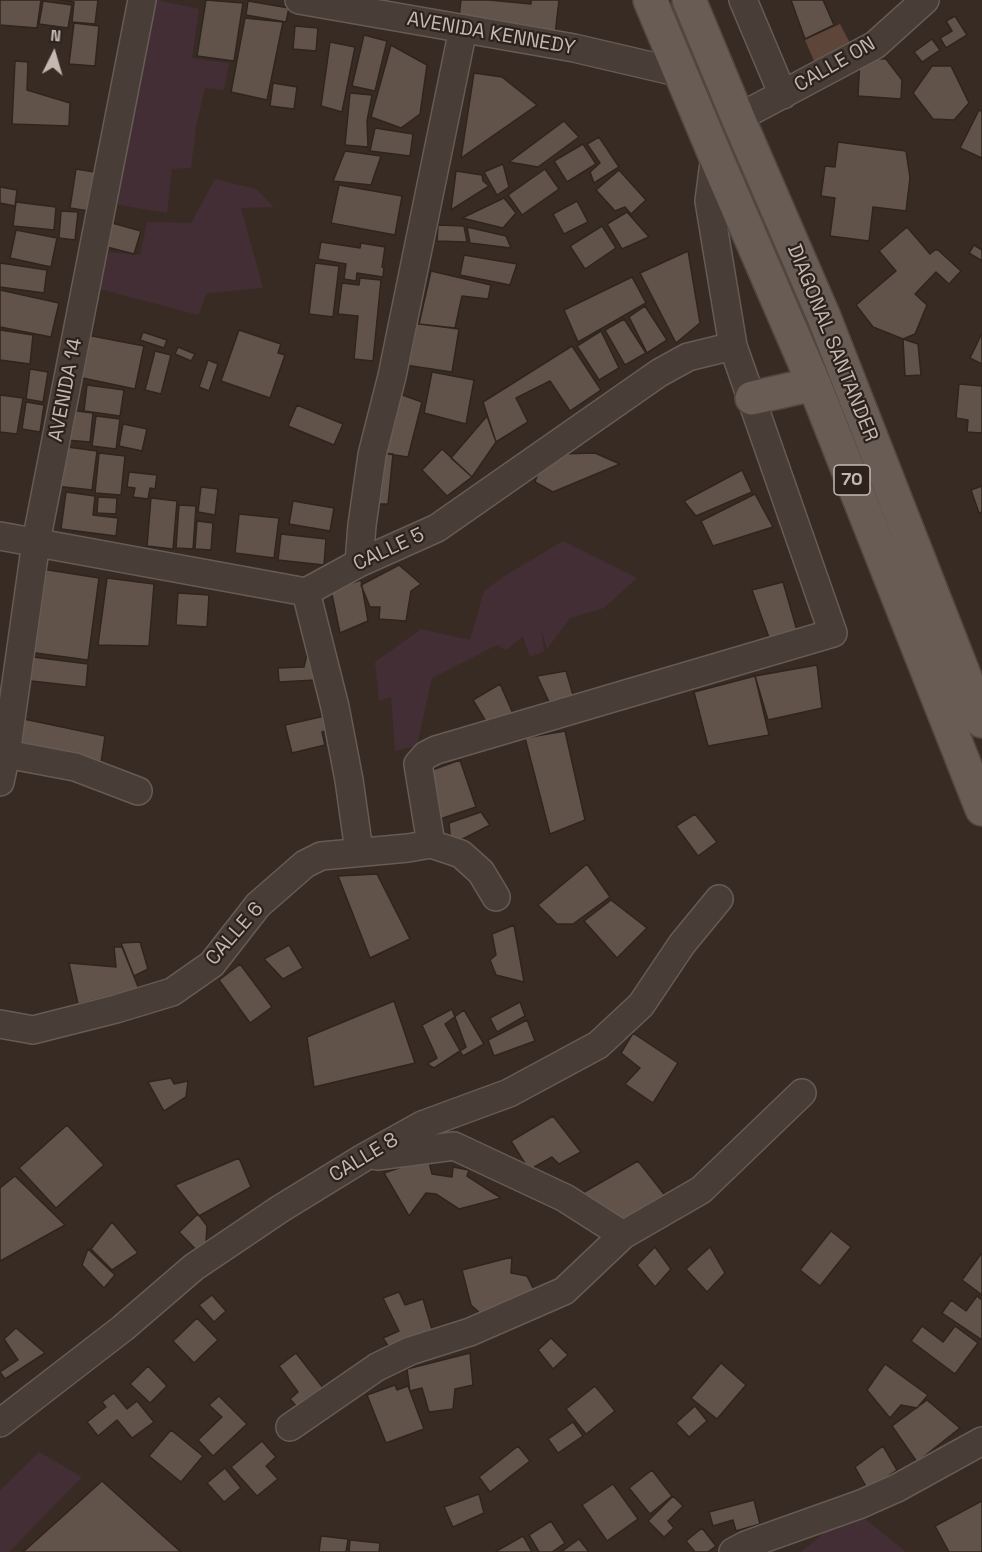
<!DOCTYPE html>
<style>
body{margin:0}
#map{position:relative;width:982px;height:1552px;overflow:hidden;background:#382b24;font-family:"Space Grotesk",sans-serif}
canvas{display:block}
.north{position:absolute;left:24px;top:24px;width:60px;height:60px;-webkit-text-stroke:4px #2d231c;paint-order:stroke;rotate:5deg;font-size:16px;font-weight:700;line-height:24px;text-align:center;color:#c4b9b2}
.north::after{content:'';display:block;margin:auto;width:21px;height:27px;background:#c4b9b2;clip-path:polygon(50% 0,100% 100%,50% 72%,0 100%)}
</style>
<div id="map">
<canvas width="982" height="1552"></canvas>
<div class="north">N</div>
</div>
<script>
const context = document.querySelector('canvas').getContext('2d');
context.lineJoin = 'round';
function fillPath(path, color) {
  context.fillStyle = color;
  context.fill(path, 'evenodd');
}
function shape(rows) {
  const path = new Path2D();
  for (const r of rows) {
    path.moveTo(r[0], r[1]);
    for (let i = 2; i < r.length; i += 2) path.lineTo(r[i], r[i + 1]);
  }
  return path;
}
function stroke(path, color, width, dash) {
  context.strokeStyle = color;
  context.lineWidth = width;
  context.lineCap = dash ? 'butt' : 'round';
  context.setLineDash(dash || []);
  context.stroke(path);
}
function write(font, color, halo, rows, align = 'center') {
  context.font = font + ' "Space Grotesk",sans-serif';
  context.lineWidth = 4.5;
  context.setLineDash([]);
  context.textBaseline = 'middle';
  context.strokeStyle = halo;
  context.fillStyle = color;
  for (const [text, x, y, turn = 0] of rows) {
    context.save();
    context.translate(x, y);
    context.rotate((+turn || 0) * Math.PI / 180);
    context.textAlign = isNaN(turn) ? turn : align;
    if (halo) context.strokeText(text, 0, 0);
    context.fillText(text, 0, 0);
    context.restore();
  }
}
fillPath(shape([
 [157,0,199,9,192,58,229,63,224,90,205,88,196,127,191,168,172,169,167,213,114,204],
 [215,179,256,189,274,207,241,208,263,288,207,293,198,315,100,289,108,252,140,255,147,222,191,223],
 [563,541,637,578,604,608,570,618,547,649,541,628,544,651,530,657,523,636,507,650,497,645,432,678,417,746,395,751,391,697,379,701,375,662,421,629,470,640,484,591,506,575],
 [39,1452,82,1477,9,1552,0,1552,0,1490],
 [853,1509,906,1552,801,1552]
]), '#442e35');
fillPath(shape([
 [840,24,850,43,814,61,805,40]
]), '#5d4639');
const building = shape([
 [0,0,41,0,37,28,0,25,0,0],
 [60,0,98,0,95,24,72,22,74,2,60,0],
 [206,0,243,3,234,61,197,56,206,0],
 [461,0,489,0,531,4,531,0,559,0,555,35,458,25,461,0],
 [791,0,823,0,834,25,805,39,791,0],
 [43,1,72,5,68,28,39,24,43,1],
 [248,1,289,8,286,22,246,15,248,1],
 [955,16,967,35,946,48,940,38,952,31,946,21,955,16],
 [245,18,283,22,267,100,231,92,245,18],
 [74,23,99,26,95,66,69,64,74,23],
 [295,26,318,28,316,51,293,49,295,26],
 [364,35,387,41,375,91,352,86,364,35],
 [932,39,940,50,922,62,914,52,932,39],
 [330,42,355,47,342,112,321,106,330,42],
 [391,45,427,65,420,114,401,128,371,117,391,45],
 [860,58,886,59,902,80,901,99,858,96,860,58],
 [15,61,28,62,27,90,70,103,69,126,12,124,15,61],
 [932,66,951,66,969,103,954,120,933,119,913,93,932,66],
 [474,73,502,77,537,105,461,158,474,73],
 [273,83,297,87,294,109,270,106,273,83],
 [350,93,372,95,367,121,368,147,345,145,350,93],
 [979,110,982,112,982,158,960,148,979,110],
 [564,121,579,137,538,167,509,162,564,121],
 [375,128,413,134,410,156,370,151,375,128],
 [599,137,619,167,594,183,590,172,600,163,587,144,599,137],
 [838,142,906,151,910,178,906,211,873,207,869,241,830,236,835,198,821,196,825,166,835,167,838,142],
 [583,144,596,164,567,182,554,161,583,144],
 [345,151,381,156,371,185,333,181,345,151],
 [503,164,509,187,497,195,484,172,503,164],
 [76,169,101,173,95,212,70,208,76,169],
 [545,169,559,189,522,215,508,195,545,169],
 [619,170,646,200,631,214,625,207,615,211,596,190,619,170],
 [456,171,482,175,483,181,489,186,451,210,456,171],
 [339,185,402,196,395,235,331,223,339,185],
 [0,187,17,190,15,206,0,203,0,187],
 [504,198,516,213,503,228,462,218,504,198],
 [577,201,588,222,564,234,553,214,577,201],
 [16,202,56,207,54,230,13,226,16,202],
 [61,211,78,212,75,240,59,238,61,211],
 [627,212,649,237,622,249,607,224,627,212],
 [105,221,141,231,134,254,99,245,105,221],
 [438,225,464,226,467,242,437,241,438,225],
 [602,226,616,248,585,269,570,246,602,226],
 [467,227,506,236,511,248,470,243,467,227],
 [907,227,930,254,935,250,938,250,961,271,949,284,936,272,915,294,927,305,915,334,903,339,873,327,856,305,896,271,879,251,907,227],
 [16,230,57,238,51,267,10,258,16,230],
 [321,242,360,248,361,243,385,247,382,267,384,267,383,277,357,273,356,281,344,279,346,264,318,259,321,242],
 [974,245,982,250,982,261,969,253,974,245],
 [688,251,700,323,676,343,640,273,688,251],
 [464,255,517,264,510,285,460,275,464,255],
 [0,263,47,270,44,293,0,287,0,263],
 [315,263,339,266,333,317,309,314,315,263],
 [431,271,491,285,488,299,462,296,455,328,419,324,431,271],
 [632,277,646,303,578,342,564,310,632,277],
 [360,278,381,280,373,361,354,359,358,316,338,314,342,283,359,285,360,278],
 [0,290,59,303,51,337,0,327,0,290],
 [645,306,667,340,647,353,629,317,645,306],
 [624,319,646,353,625,365,605,330,624,319],
 [411,323,459,329,452,372,405,365,411,323],
 [0,330,33,335,30,364,0,360,0,330],
 [239,330,281,344,278,353,285,355,270,398,221,381,239,330],
 [601,331,619,368,599,380,577,346,601,331],
 [143,332,167,340,164,348,140,340,143,332],
 [982,333,982,364,970,358,982,333],
 [87,335,144,346,135,389,78,377,87,335],
 [903,339,918,344,921,375,905,376,903,339],
 [572,346,601,390,570,411,550,381,516,398,528,422,496,442,483,402,572,346],
 [178,347,195,354,191,361,175,354,178,347],
 [155,351,171,355,161,394,145,390,155,351],
 [208,360,218,364,209,391,199,387,208,360],
 [30,369,48,372,43,402,26,399,30,369],
 [432,372,474,380,466,424,424,413,432,372],
 [959,384,982,386,982,433,967,432,968,420,956,418,959,384],
 [87,385,124,390,120,416,84,411,87,385],
 [391,391,422,402,408,457,375,452,391,391],
 [0,395,23,398,17,434,0,432,0,395],
 [26,402,44,405,40,432,22,429,26,402],
 [297,405,343,424,334,445,288,426,297,405],
 [69,410,93,413,90,442,66,440,69,410],
 [96,416,120,419,116,449,92,446,96,416],
 [487,416,496,442,472,477,451,458,487,416],
 [123,424,147,429,142,451,119,446,123,424],
 [60,446,97,451,92,490,55,486,60,446],
 [442,449,472,477,447,496,422,470,442,449],
 [375,452,393,454,388,504,376,504,375,452],
 [99,453,125,456,121,495,95,493,99,453],
 [595,453,620,464,553,492,535,482,541,463,559,454,595,453],
 [742,470,752,492,696,516,684,501,742,470],
 [129,472,157,475,155,489,150,488,148,499,133,497,135,488,127,487,129,472],
 [982,486,982,512,979,513,971,490,982,486],
 [201,487,218,489,215,515,198,512,201,487],
 [66,492,95,496,93,515,118,518,116,536,61,529,66,492],
 [755,494,773,527,713,546,701,521,755,494],
 [98,497,117,498,116,514,97,513,98,497],
 [151,498,177,501,173,549,147,546,151,498],
 [293,501,334,508,330,531,289,524,293,501],
 [179,505,196,506,193,549,176,548,179,505],
 [239,514,279,518,274,558,235,553,239,514],
 [197,521,213,523,211,550,195,549,197,521],
 [281,534,326,539,324,565,278,560,281,534],
 [399,565,421,584,411,591,406,621,379,619,380,607,370,607,361,585,399,565],
 [42,569,99,578,88,660,28,652,42,569],
 [107,578,154,584,149,646,98,645,107,578],
 [361,580,368,621,340,633,331,590,361,580],
 [783,582,800,641,773,649,752,590,783,582],
 [178,593,209,595,207,627,176,625,178,593],
 [307,654,314,654,315,680,279,682,278,668,304,667,307,654],
 [25,656,88,664,86,687,22,680,25,656],
 [817,665,822,708,768,720,755,676,817,665],
 [566,671,574,698,550,704,537,676,566,671],
 [755,676,769,735,708,746,694,692,755,676],
 [500,684,515,718,488,725,473,700,500,684],
 [329,715,333,729,322,732,325,745,292,753,285,725,329,715],
 [19,718,105,736,100,769,14,748,19,718],
 [565,731,585,820,550,834,525,738,565,731],
 [460,760,476,807,440,819,432,770,460,760],
 [481,812,490,825,451,845,449,823,481,812],
 [695,814,717,842,698,856,676,826,695,814],
 [587,864,610,897,573,924,557,924,538,905,587,864],
 [377,874,410,939,370,958,338,876,377,874],
 [611,900,647,928,617,958,584,921,611,900],
 [514,925,524,982,496,975,490,960,496,955,492,934,514,925],
 [140,942,148,969,134,976,121,943,140,942],
 [289,945,303,968,283,979,264,959,289,945],
 [114,947,122,947,139,989,78,1004,69,963,116,967,114,947],
 [240,964,272,1007,250,1023,219,980,240,964],
 [394,1001,415,1063,314,1087,307,1037,394,1001],
 [520,1002,525,1016,497,1032,490,1018,520,1002],
 [452,1009,466,1047,434,1068,427,1064,437,1058,422,1025,452,1009],
 [464,1010,484,1044,463,1056,445,1024,464,1010],
 [527,1020,535,1041,494,1056,488,1040,527,1020],
 [633,1033,678,1063,653,1103,625,1084,640,1068,621,1053,633,1033],
 [171,1078,174,1084,188,1081,186,1097,164,1111,148,1082,171,1078],
 [553,1116,581,1152,559,1164,552,1157,529,1170,511,1141,553,1116],
 [67,1125,104,1165,56,1208,19,1168,67,1125],
 [239,1158,251,1187,199,1216,175,1185,239,1158],
 [428,1158,432,1174,452,1177,453,1167,469,1170,467,1176,501,1198,459,1209,436,1194,426,1193,409,1216,384,1173,428,1158],
 [638,1161,671,1203,624,1229,579,1195,638,1161],
 [15,1176,65,1225,0,1261,0,1188,15,1176],
 [198,1214,207,1226,206,1242,223,1244,202,1256,179,1232,198,1214],
 [112,1222,138,1253,112,1270,91,1249,112,1222],
 [831,1231,851,1247,820,1286,800,1270,831,1231],
 [655,1247,671,1269,655,1287,637,1265,655,1247],
 [710,1247,725,1273,707,1292,686,1269,710,1247],
 [88,1249,115,1275,104,1288,82,1265,88,1249],
 [981,1254,982,1255,982,1295,962,1280,981,1254],
 [512,1257,511,1273,527,1276,538,1298,483,1316,471,1305,462,1270,512,1257],
 [399,1292,405,1305,423,1299,433,1333,390,1349,383,1338,399,1331,383,1298,399,1292],
 [212,1295,226,1311,214,1322,199,1305,212,1295],
 [977,1296,982,1300,982,1340,942,1313,951,1300,966,1311,977,1296],
 [197,1318,218,1340,194,1363,173,1341,197,1318],
 [922,1326,943,1342,955,1326,978,1343,955,1374,911,1341,922,1326],
 [16,1328,45,1353,5,1379,0,1372,18,1360,4,1339,16,1328],
 [551,1338,568,1355,553,1369,538,1350,551,1338],
 [296,1353,324,1389,297,1407,290,1399,298,1392,279,1366,296,1353],
 [470,1353,473,1385,455,1389,453,1409,429,1412,422,1388,410,1391,407,1369,470,1353],
 [721,1363,746,1385,717,1419,691,1398,721,1363],
 [885,1364,928,1395,917,1408,901,1405,890,1418,867,1390,885,1364],
 [148,1366,167,1386,150,1403,130,1384,148,1366],
 [395,1385,397,1390,408,1386,424,1429,386,1443,367,1395,395,1385],
 [595,1386,615,1411,586,1434,566,1409,595,1386],
 [114,1393,127,1409,137,1401,154,1422,132,1438,117,1420,98,1436,87,1422,106,1407,102,1402,114,1393],
 [219,1396,247,1424,213,1456,198,1440,222,1417,209,1405,219,1396],
 [927,1400,960,1428,917,1462,892,1426,927,1400],
 [695,1406,707,1421,689,1437,676,1423,695,1406],
 [573,1422,583,1436,558,1453,548,1439,573,1422],
 [171,1430,203,1456,181,1482,149,1456,171,1430],
 [262,1441,276,1457,266,1466,278,1479,257,1496,231,1467,262,1441],
 [518,1446,530,1461,490,1492,479,1477,518,1446],
 [883,1446,897,1470,868,1490,855,1467,883,1446],
 [225,1468,241,1488,224,1502,207,1483,225,1468],
 [652,1470,672,1496,650,1514,629,1488,652,1470],
 [102,1481,181,1552,23,1552,102,1481],
 [613,1484,638,1519,607,1541,582,1505,613,1484],
 [479,1494,484,1513,453,1527,444,1507,479,1494],
 [673,1496,683,1506,668,1521,674,1528,664,1537,648,1521,673,1496],
 [754,1500,760,1524,736,1531,733,1520,713,1526,709,1512,754,1500],
 [982,1501,982,1552,949,1552,935,1526,982,1501],
 [551,1521,565,1543,552,1552,539,1552,529,1535,551,1521],
 [702,1528,716,1546,708,1552,695,1552,686,1541,702,1528],
 [321,1536,348,1539,346,1552,319,1552,321,1536],
 [523,1536,532,1552,495,1552,523,1536],
 [579,1539,589,1552,561,1552,579,1539],
 [350,1540,380,1543,379,1552,349,1552,350,1540]
]);
fillPath(building, '#61534a');
stroke(building, '#2f251e', 1.5);
const minor = shape([
 [299,0,574,48,681,73],
 [743,0,783,95],
 [738,118,875,45,925,0],
 [0,536,306,592,359,563,437,528,659,373,688,357,733,346],
 [359,563,362,525,372,455,392,376,463,29],
 [306,592,335,707,349,780,359,851],
 [6,754,75,767,138,791],
 [0,782,6,754,36,542,142,0],
 [431,844,418,764,426,755,436,750,833,633,733,346,709,201,715,155],
 [431,844,461,854,481,872,496,897],
 [0,1024,33,1030,116,1009,172,992,212,964,258,905,305,864,321,856,408,848,431,844],
 [377,1156,454,1146,565,1198,623,1235],
 [0,1423,123,1328,194,1267,280,1209,363,1158,422,1125,509,1093,598,1045,641,1005,682,944,719,899],
 [290,1427,377,1367,410,1351,470,1332,564,1291,623,1235,701,1190,802,1093],
 [733,1552,746,1545,861,1504,897,1488,982,1441]
]);
const major = shape([
 [650,0,715,155,814,384,982,809],
 [689,0,738,118,824,317,982,721],
 [752,398,814,384]
]);
stroke(minor, '#665c55', 30);
stroke(major, '#514740', 36);
stroke(minor, '#483d37', 27);
stroke(major, '#685c55', 33);
for (const [x, y, w] of [
 [852,480,36]
]) {
  const box = new Path2D();
  box.roundRect(x - w / 2, y - 15, w, 30, 4.5);
  context.fillStyle = '#2d231c';
  context.fill(box);
  stroke(box, '#c4b9b2', 1.5);
}
write('bold 18px', '#c4b9b2', null, [
 ["70",852,480]
]);
write('20px', '#c4b9b2', '#2d231c', [
 ["AVENIDA KENNEDY",491,34,10],
 ["CALLE 0N",835,65,-30],
 ["DIAGONAL SANTANDER",832,343,68],
 ["AVENIDA 14",66,390,-79],
 ["CALLE 5",389,550,-25],
 ["CALLE 6",235,934,-49],
 ["CALLE 8",364,1158,-31]
]);
</script>
